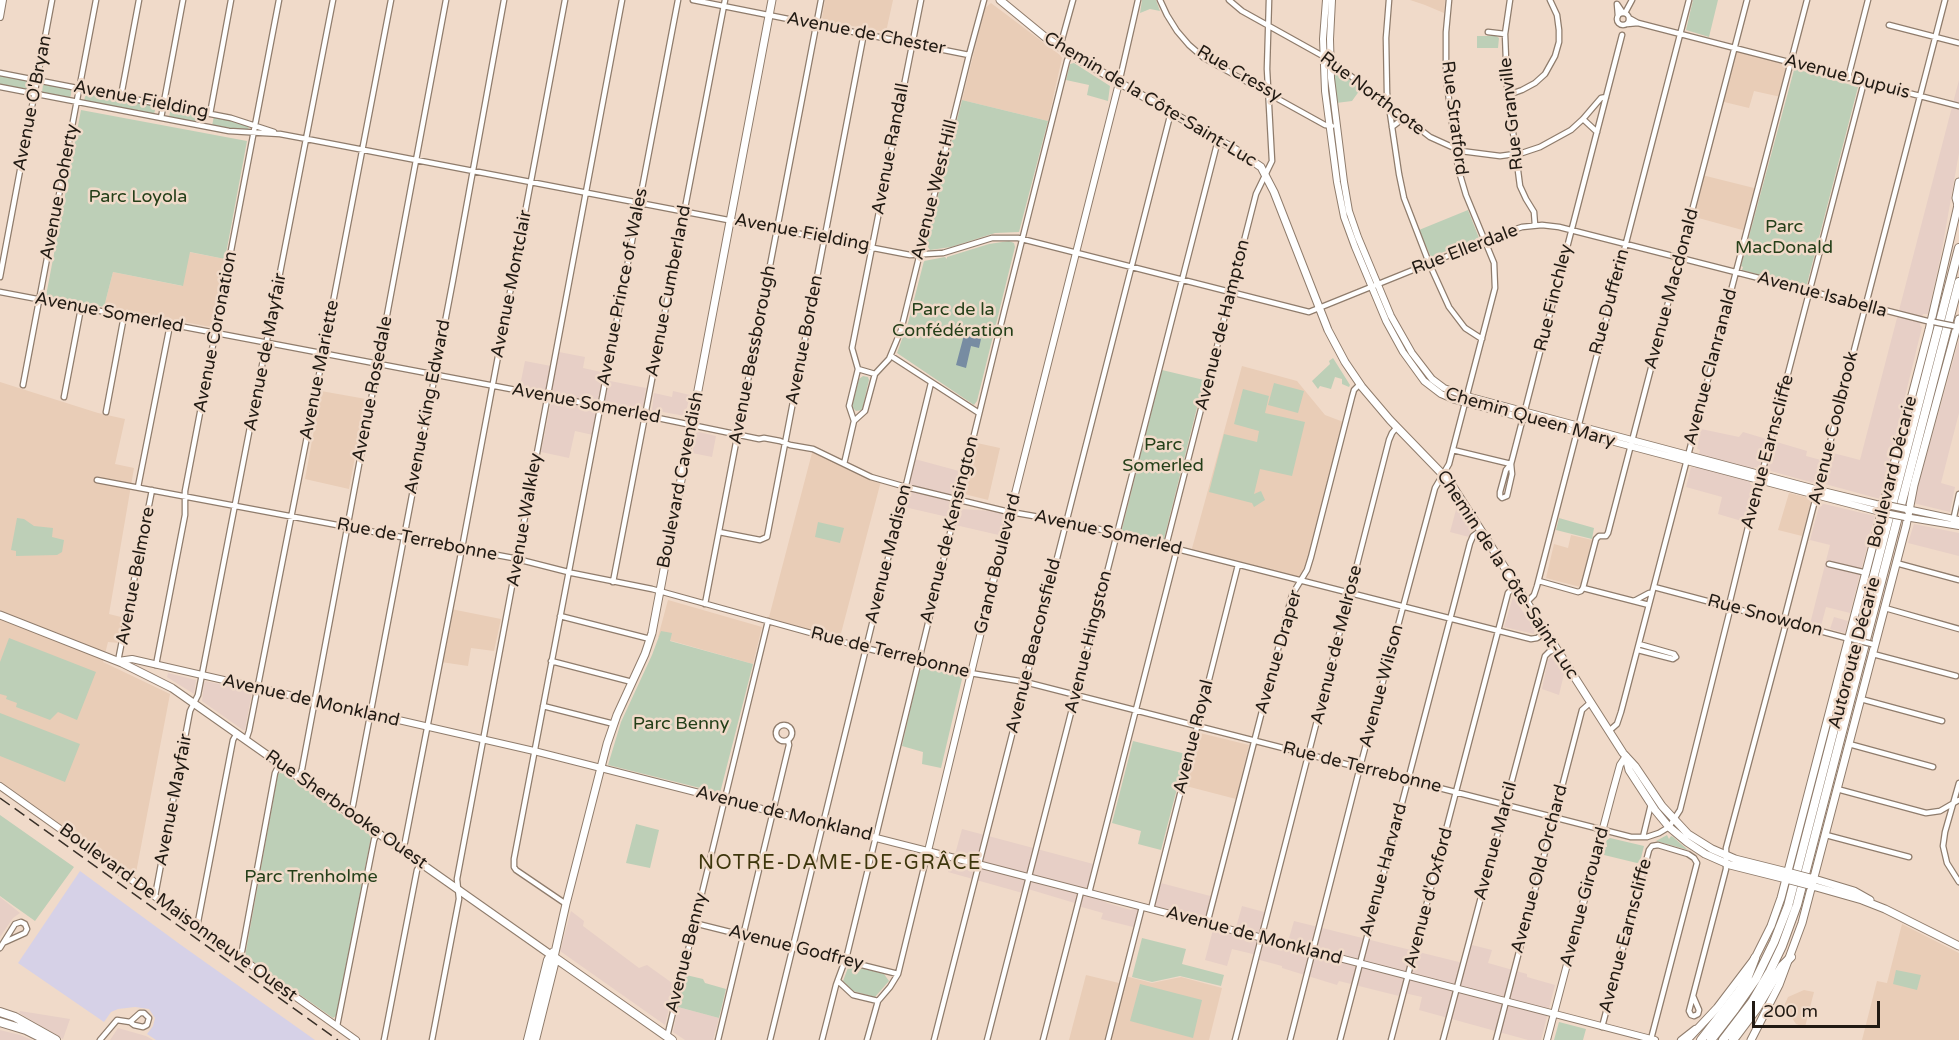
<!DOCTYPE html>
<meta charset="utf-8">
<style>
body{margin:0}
#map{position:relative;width:1959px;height:1040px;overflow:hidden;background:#f0dac9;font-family:"Varela Round",sans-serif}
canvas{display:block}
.scale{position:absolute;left:1752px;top:1001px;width:128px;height:27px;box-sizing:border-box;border:3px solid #211a13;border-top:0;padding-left:8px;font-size:18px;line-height:21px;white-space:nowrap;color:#211a13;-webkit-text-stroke:4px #f0dac9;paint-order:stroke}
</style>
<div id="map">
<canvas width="1959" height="1040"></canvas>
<div class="scale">200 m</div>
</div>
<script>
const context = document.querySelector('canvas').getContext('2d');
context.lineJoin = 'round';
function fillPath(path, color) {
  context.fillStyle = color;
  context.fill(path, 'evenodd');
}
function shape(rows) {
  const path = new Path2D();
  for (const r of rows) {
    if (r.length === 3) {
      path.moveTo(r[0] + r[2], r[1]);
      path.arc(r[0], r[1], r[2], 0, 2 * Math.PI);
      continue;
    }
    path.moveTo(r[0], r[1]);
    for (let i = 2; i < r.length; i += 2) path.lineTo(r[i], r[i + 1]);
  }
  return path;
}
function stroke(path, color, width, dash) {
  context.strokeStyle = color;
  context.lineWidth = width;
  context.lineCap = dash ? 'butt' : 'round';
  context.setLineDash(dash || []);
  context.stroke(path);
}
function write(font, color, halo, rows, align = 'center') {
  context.font = font + ' "Varela Round",sans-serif';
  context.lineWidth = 5;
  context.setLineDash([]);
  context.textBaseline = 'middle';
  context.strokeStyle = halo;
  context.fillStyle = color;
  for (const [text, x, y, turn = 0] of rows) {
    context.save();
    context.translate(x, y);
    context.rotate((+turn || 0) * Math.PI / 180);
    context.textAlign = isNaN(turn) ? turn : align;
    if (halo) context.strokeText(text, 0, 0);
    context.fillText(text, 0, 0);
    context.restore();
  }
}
fillPath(shape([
 [1959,80,1959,153,1941,255,1928,314,1923,314,1920,326,1922,327,1880,499,1825,484,1833,453,1860,460],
 [1959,340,1959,413,1941,483,1955,487,1950,512,1913,503],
 [559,352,585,357,583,368,606,373,605,380,646,388,643,407,599,404,593,435,575,431,569,458,541,452,553,393,520,386,525,361,556,367],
 [673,391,690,395,685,416,652,410,654,393,672,397],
 [1701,429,1739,437,1743,432,1807,451,1806,456,1821,460,1814,483,1767,470,1768,468,1759,465,1758,468,1754,467,1750,484,1753,486,1745,522,1718,514,1722,497,1686,487,1691,467,1695,468,1700,450,1697,449],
 [699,432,716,436,712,457,692,453,696,433],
 [911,458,959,471,950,506,961,509,1009,512,1003,536,951,524,952,518,900,506],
 [1820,503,1875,516,1850,613,1826,607,1821,626,1810,624,1830,545,1810,540],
 [1457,506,1471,528,1469,537,1450,532],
 [1914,524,1959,533,1959,556,1908,543],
 [1513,597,1535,629,1534,634,1504,627],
 [1834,617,1848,621,1845,633,1830,629],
 [1552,657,1564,674,1559,695,1542,689,1548,659],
 [168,673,196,680,194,694,167,677],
 [206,681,252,692,245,730,243,730,202,701,204,683],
 [962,829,1097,865,1090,893,1107,903,1131,910,1139,907,1142,907,1137,928,1101,919,1103,913,1078,906,1078,904,1028,889,1026,894,948,872,950,864,954,858],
 [1157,882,1214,897,1207,924,1151,909],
 [0,897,20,913,13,918,0,937],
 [1242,906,1268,913,1262,939,1287,945,1294,921,1463,963,1472,945,1492,950,1488,963,1527,974,1527,977,1555,985,1541,1040,1528,1040,1419,1010,1422,997,1404,993,1403,997,1339,981,1337,985,1282,968,1282,966,1256,959,1257,955,1232,949,1227,966,1205,960,1214,926,1235,931],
 [571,911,584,921,583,926,639,968,647,965,675,985,665,1025,560,951],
 [678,1007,719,1018,713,1040,685,1040,673,1032],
 [20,1011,70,1019,63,1039,19,1013],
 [118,1028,146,1036,153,1040,110,1040],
 [0,1030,20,1035,32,1040,0,1040]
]), '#e7cfc6');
fillPath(shape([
 [80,871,181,945,315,1040,156,1040,147,1034,153,1026,155,1018,149,1009,135,1007,118,1009,111,1012,104,1022,18,963]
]), '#d6d1e7');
fillPath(shape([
 [825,0,893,0,886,32,824,21,822,18],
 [1410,0,1445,0,1444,13,1425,5],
 [991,3,1060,55,1062,58,1048,121,962,100,985,8],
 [1734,48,1791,63,1781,97,1754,91,1749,108,1720,101],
 [1702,175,1758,189,1746,231,1691,216],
 [189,252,225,259,211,327,104,307,113,272,182,286],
 [1242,366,1297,381,1325,415,1346,423,1306,568,1300,581,1191,552],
 [0,382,98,413,125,419,115,464,134,468,109,614,125,618,120,643,108,642,103,662,170,694,135,878,0,781],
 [321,391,366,399,349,489,305,479],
 [977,443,1000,448,988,500,964,494],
 [813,449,881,481,839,641,768,621],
 [1789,493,1810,498,1811,501,1802,536,1778,530],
 [1571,535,1592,540,1580,587,1546,578,1554,544,1568,548],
 [668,600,762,627,753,664,658,637],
 [451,609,501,619,494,651,471,648,468,666,441,662],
 [1200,733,1249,745,1236,799,1186,786],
 [1902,924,1959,953,1959,1040,1862,1040,1877,981,1887,983],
 [1086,975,1123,984,1125,976,1152,983,1181,977,1222,988,1209,1040,1069,1040],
 [1804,990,1814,992,1805,1027,1796,1024,1784,1006,1788,997]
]), '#e9cdb7');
fillPath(shape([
 [1142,0,1156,0,1160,11,1150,9,1140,13],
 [1693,0,1718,0,1709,37,1686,30],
 [1477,36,1496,36,1499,38,1498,48,1477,48],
 [1074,63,1110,86,1108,101,1087,95,1089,85,1066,80,1070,64],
 [1335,68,1362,87,1352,101,1336,103,1334,69],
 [1796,69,1858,87,1807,284,1803,286,1742,270,1743,267,1741,266,1794,70],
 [0,75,28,80,30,81,28,90,0,86],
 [43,84,72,89,70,99,42,93],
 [86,92,156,105,154,115,84,101],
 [962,100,1048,121,1019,232,995,233,951,247,930,250,926,244],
 [171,108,206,114,204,125,169,117],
 [81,110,247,141,225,259,190,252,183,286,113,272,104,307,46,296],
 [214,116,249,125,248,130,212,126],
 [1468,210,1479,238,1431,257,1419,230],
 [1009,241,1014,243,1015,247,977,401,974,405,897,353,908,323,924,261,945,257,947,259,947,257,989,244],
 [1333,358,1350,385,1349,387,1342,384,1342,379,1335,377,1331,389,1320,386,1318,389,1312,381,1330,364,1329,361],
 [1162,370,1204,380,1164,539,1162,540,1123,531,1122,529],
 [863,376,868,377,869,380,862,410,856,411,852,407,859,379],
 [1274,383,1304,391,1298,413,1268,405],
 [1243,389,1269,396,1265,413,1305,422,1292,476,1260,469,1254,494,1261,491,1265,500,1254,507,1252,503,1209,492,1224,434,1257,442,1259,431,1234,424],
 [17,518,24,519,34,526,53,528,52,537,64,540,62,552,57,555,16,556,16,551,11,550],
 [1559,518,1594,528,1592,539,1556,530],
 [818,522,844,528,840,543,815,537],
 [661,631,672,633,670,641,753,664,720,793,608,765,621,722,652,655],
 [9,638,96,672,77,720,58,712,50,720,16,707,17,703,6,699,7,696,0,694,0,662],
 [926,668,961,676,962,679,941,768,922,764,923,752,902,746,919,671],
 [0,713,80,744,65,782,0,756],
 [1133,741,1186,754,1161,850,1138,844,1141,831,1112,823],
 [282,772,368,833,371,837,336,1016,333,1018,245,956,278,774],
 [0,815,74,867,35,921,0,896],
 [636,824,659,830,650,868,626,863],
 [1667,835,1669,839,1671,836,1673,837,1688,850,1656,841],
 [1610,838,1644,846,1640,862,1637,863,1604,855,1605,847,1607,847,1607,845,1605,844,1607,840],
 [1142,938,1186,949,1182,964,1224,975,1221,986,1180,976,1152,982,1132,977],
 [849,965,884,974,889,981,875,997,853,991,843,981],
 [1896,970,1921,975,1917,990,1893,984],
 [686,975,703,979,705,983,726,989,719,1018,678,1007],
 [1140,984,1202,1000,1193,1038,1130,1021],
 [1559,1022,1586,1029,1583,1040,1554,1040]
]), '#bdcfb7');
fillPath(shape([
 [964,335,981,339,979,348,971,346,966,368,956,365]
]), '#778ca2');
const minor = shape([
 [693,0,969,55],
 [1160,0,1167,15,1177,31,1189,45,1204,58,1325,125,1332,126],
 [1229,0,1242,11,1330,60,1430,137,1461,151,1500,156,1522,153,1540,147,1571,130,1583,119,1601,98,1606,97],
 [1389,0,1386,38,1387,93,1399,174,1404,198,1429,263,1449,307,1465,328,1482,339],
 [1510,0,1505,34,1507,86,1520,186,1526,199,1534,212,1535,225],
 [1623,19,6],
 [1625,13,1632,0],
 [1618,16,1617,4,1623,13],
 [1638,23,1959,106],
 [1627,24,1638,23,1629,18],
 [1889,25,1959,43],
 [1488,32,1505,34],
 [1060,47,1073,0],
 [0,73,231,118,274,132],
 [1848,78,1868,0],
 [1119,83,1138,0],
 [0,87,229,131,280,134,312,140,910,255,943,253,992,238,1018,238,1309,312,1507,232,1522,227,1542,225,1559,227,1931,322],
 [1508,95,1522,90,1535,83,1545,74,1555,56,1559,42,1559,30,1557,15,1550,0],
 [121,96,139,0],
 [210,114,231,0],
 [161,118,183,0],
 [1583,119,1597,132],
 [1392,127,1405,117],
 [0,277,52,0],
 [0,292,600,406,759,439,764,438,780,441,790,445,813,449,871,477,906,487,1005,511,1079,524,1531,639,1537,638,1546,632],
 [891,356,979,413],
 [858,369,875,374],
 [23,385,96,0],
 [64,397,81,308],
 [106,412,124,316],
 [854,421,849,406,858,369,852,348,921,0],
 [1453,450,1511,464],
 [844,464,854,421,865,411,875,374,889,359,901,330,969,55,984,0],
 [1511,464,1506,470,1500,492,1500,496,1502,498,1507,496,1512,474,1511,464,1622,35],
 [97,480,513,558,572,573,652,589,865,648,964,672,1025,682,1631,837,1647,837,1659,833,1669,827,1680,810,1729,614,1730,601,1749,523,1864,82],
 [138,487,170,325],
 [1953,521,1959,494],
 [719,532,760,540,767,537,864,33],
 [1166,546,1256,194,1272,161,1267,69,1269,0],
 [1896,563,1959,580],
 [1829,564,1867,573],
 [1539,581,1578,592,1581,591,1583,588,1649,605],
 [613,582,725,0],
 [1654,587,1850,639],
 [1583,588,1596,539,1599,536,1606,536,1608,533,1747,0],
 [1634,601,1649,593,1652,593],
 [1527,602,1534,595,1537,586,1689,0],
 [705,604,821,0],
 [1885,608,1959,629],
 [560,616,650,639],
 [1638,650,1673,659,1676,657,1674,654,1639,644],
 [1873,654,1956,676],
 [118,661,152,490],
 [551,661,632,682],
 [156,665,185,515,185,491,279,0],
 [1861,699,1942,721],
 [543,706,614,724],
 [784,733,8],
 [1609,731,1617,724,1621,712,1807,0],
 [246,740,249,731,316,391,391,0],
 [1849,744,1933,767],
 [299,777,302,769,446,0],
 [1959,783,1945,832,1943,846,1947,863,1959,882],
 [1837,789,1926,813,1940,811,1959,800],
 [350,813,353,805,453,280,504,0],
 [1826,835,1909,857],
 [1643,837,1651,804],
 [402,849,405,842,462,548,565,0],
 [1089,893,1177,549],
 [155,896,190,711,198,695,333,0],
 [566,904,516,870,514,867,514,859,678,0],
 [1151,909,1238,565],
 [694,923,898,974],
 [1207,924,1292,595,1307,570,1311,557,1352,397,1354,390,1360,384],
 [197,927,233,740,237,733],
 [0,948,15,924,21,922,25,924,27,929,25,933,5,942],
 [239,957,242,951,275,773,280,763],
 [838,981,853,995,878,1001],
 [1693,996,1699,1010,1698,1014,1694,1016,1691,1015,1689,1011,1726,869,1726,848,1785,627,1785,616,1945,0],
 [337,1026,374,840,377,833],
 [1602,1027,1649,850,1652,846,1658,845,1688,854,1694,858,1697,863,1651,1039],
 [667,1037,768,621],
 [100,1040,117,1020,130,1022,134,1025,143,1027,147,1025,149,1018,144,1013,140,1013,130,1022],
 [384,1040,417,870,421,863],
 [432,1040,459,899,457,879,622,0],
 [718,1040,789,745,788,740],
 [770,1040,931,383],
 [822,1040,836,985,847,955,1004,312,1067,61,1070,54],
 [867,1040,878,1001,890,987,898,974,928,851],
 [934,1040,1171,112],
 [987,1040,1218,140],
 [1043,1040,1081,892],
 [1108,1040,1142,907],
 [1235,1040,1389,440,1392,433,1397,427],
 [1290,1040,1360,767,1435,488,1449,464,1495,288,1494,263,1466,195,1458,168,1446,77,1446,32,1449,0],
 [1340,1040,1470,543,1473,536,1481,530],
 [1391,1040,1508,593,1516,585],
 [1443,1040,1545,656,1549,652,1556,649],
 [1496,1040,1582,710,1591,702]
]);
const tertiary = shape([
 [1326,0,1323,39,1325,91,1337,182,1344,217,1355,247,1386,321,1403,352,1424,381,1441,394,1455,400,1884,513],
 [1332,0,1330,39,1331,78,1344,182,1349,211,1358,237,1391,316,1412,353,1432,379,1444,388,1463,395,1823,491,1876,504,1887,505],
 [0,17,3,0],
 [1907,509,1959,520],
 [1905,517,1959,526],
 [118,661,132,659,534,751,947,856,1655,1040],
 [0,786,356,1040],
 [928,851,1001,549,1119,83],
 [1547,1040,1612,794,1620,765,1626,756],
 [1681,1040,1695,1029]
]);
const secondary = shape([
 [1000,0,1045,37,1070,54,1236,150,1261,167,1274,192,1328,330,1345,362,1362,387,1390,420,1450,482,1623,753,1635,766,1662,806,1688,834,1712,849,1735,859,1791,873],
 [0,615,122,663,172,688,551,955,553,952],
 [1626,757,1629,770,1655,810,1669,827,1687,842,1705,854,1730,865,1790,880],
 [1811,878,1854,891,1870,900],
 [1809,885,1862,900,1885,909,1959,946],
 [554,957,566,904,607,744,617,715,645,654,652,633,772,0],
 [1687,1040,1717,1008,1755,958,1771,926,1781,898,1929,330,1958,205,1956,198,1959,182],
 [1751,1040,1779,985,1802,923,1906,526,1914,485,1959,319]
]);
const primary = shape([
 [0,1012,15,1017,56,1040],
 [0,1022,26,1030,46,1040],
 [528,1040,548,960,551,955,672,1040],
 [535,1040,554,964,554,957]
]);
const motorway = shape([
 [1958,205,1959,204],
 [1701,1040,1739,991,1747,979,1755,958],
 [1711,1040,1735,1009,1756,979,1774,942,1788,906,1959,248],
 [1723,1040,1752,1002,1770,971,1782,946,1797,905,1959,282],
 [1733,1040,1757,1008,1782,966,1791,957]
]);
stroke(minor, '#8f7c6c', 7);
stroke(tertiary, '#8f7c6c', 8);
stroke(secondary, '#8f7c6c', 9);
stroke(primary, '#8f7c6c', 10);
stroke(motorway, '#8f7c6c', 10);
stroke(minor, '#fff', 4.5);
stroke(tertiary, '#fff', 6);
stroke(secondary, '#fff', 7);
stroke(primary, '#fff', 8);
stroke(motorway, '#fff', 8);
stroke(shape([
 [0,798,338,1040]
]), '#3a3129', 1.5, [12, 6]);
const minorBridge = shape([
 [1934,322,1954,326],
 [1852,639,1872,644]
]);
const tertiaryBridge = shape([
 [1887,505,1906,509],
 [1885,513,1905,517]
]);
const secondaryBridge = shape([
 [1791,873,1810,878],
 [1790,880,1809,885]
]);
stroke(minorBridge, '#8f7c6c', 7, []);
stroke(tertiaryBridge, '#8f7c6c', 8, []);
stroke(secondaryBridge, '#8f7c6c', 9, []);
stroke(minorBridge, '#fff', 4.5);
stroke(tertiaryBridge, '#fff', 6);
stroke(secondaryBridge, '#fff', 7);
write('18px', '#211a13', '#f0dac9', [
 ["Avenue de Chester",866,34,11],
 ["Rue Cressy",1239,74,30],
 ["Avenue Dupuis",1847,77,15],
 ["Rue Northcote",1372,94,37],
 ["Avenue Fielding",141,100,11],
 ["Chemin de la Côte-Saint-Luc",1150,100,31],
 ["Avenue O'Bryan",33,103,-79],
 ["Rue Granville",1512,114,-96],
 ["Rue Stratford",1454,118,83],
 ["Avenue Randall",891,149,-79],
 ["Avenue West Hill",935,190,-76],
 ["Avenue Doherty",60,192,-79],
 ["Avenue Fielding",802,233,11],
 ["Rue Ellerdale",1465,250,-21],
 ["Avenue Montclair",512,284,-79],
 ["Avenue Prince of Wales",623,287,-79],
 ["Avenue Macdonald",1672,289,-75],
 ["Avenue Cumberland",669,291,-79],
 ["Avenue Isabella",1822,295,15],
 ["Rue Finchley",1554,298,-76],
 ["Rue Dufferin",1610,302,-75],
 ["Avenue Somerled",109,313,11],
 ["Avenue de Hampton",1223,325,-76],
 ["Avenue Coronation",216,332,-79],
 ["Avenue Borden",805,340,-79],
 ["Avenue de Mayfair",266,352,-79],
 ["Avenue Bessborough",753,355,-79],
 ["Avenue Clanranald",1711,367,-75],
 ["Avenue Mariette",320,370,-79],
 ["Avenue Rosedale",373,389,-79],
 ["Avenue Somerled",586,404,11],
 ["Avenue King Edward",428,407,-79],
 ["Chemin Queen Mary",1530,418,16],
 ["Avenue Coolbrook",1834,428,-76],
 ["Avenue Earnscliffe",1768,452,-75],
 ["Boulevard Décarie",1893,472,-76],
 ["Boulevard Cavendish",681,480,-79],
 ["Avenue Walkley",525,520,-80],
 ["Avenue de Kensington",950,530,-76],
 ["Avenue Somerled",1108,533,13],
 ["Rue de Terrebonne",417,540,11],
 ["Avenue Madison",889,554,-76],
 ["Grand Boulevard",998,564,-76],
 ["Chemin de la Côte-Saint-Luc",1507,575,57],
 ["Avenue Belmore",136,576,-79],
 ["Rue Snowdon",1765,616,15],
 ["Avenue Hingston",1089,642,-76],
 ["Avenue de Melrose",1337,645,-76],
 ["Avenue Beaconsfield",1034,646,-76],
 ["Avenue Draper",1279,652,-74],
 ["Rue de Terrebonne",890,653,14],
 ["Autoroute Décarie",1855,653,-75],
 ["Avenue Wilson",1382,686,-75],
 ["Avenue de Monkland",311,701,13],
 ["Avenue Royal",1194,737,-76],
 ["Rue de Terrebonne",1362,768,14],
 ["Avenue Mayfair",174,800,-79],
 ["Rue Sherbrooke Ouest",346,810,35],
 ["Avenue de Monkland",784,814,14],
 ["Avenue Marcil",1496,841,-75],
 ["Avenue Old Orchard",1540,869,-75],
 ["Avenue Harvard",1384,870,-75],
 ["Avenue Girouard",1585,897,-75],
 ["Avenue d'Oxford",1429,898,-75],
 ["Boulevard De Maisonneuve Ouest",178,913,36],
 ["Avenue de Monkland",1254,936,15],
 ["Avenue Earnscliffe",1626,936,-75],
 ["Avenue Godfrey",796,948,14],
 ["Avenue Benny",687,953,-76]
]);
write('18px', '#243f19', '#f0dac9', [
 ["Parc Loyola",138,197],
 ["Parc",1784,227],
 ["MacDonald",1784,248],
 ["Parc de la",953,310],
 ["Confédération",953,331],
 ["Parc",1163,445],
 ["Somerled",1163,466],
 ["Parc Benny",681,724],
 ["Parc Trenholme",311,877]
]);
context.letterSpacing = '1.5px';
write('20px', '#3d360c', '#f0dac9', [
 ["NOTRE-DAME-DE-GRÂCE",840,864]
]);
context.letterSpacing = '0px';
</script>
